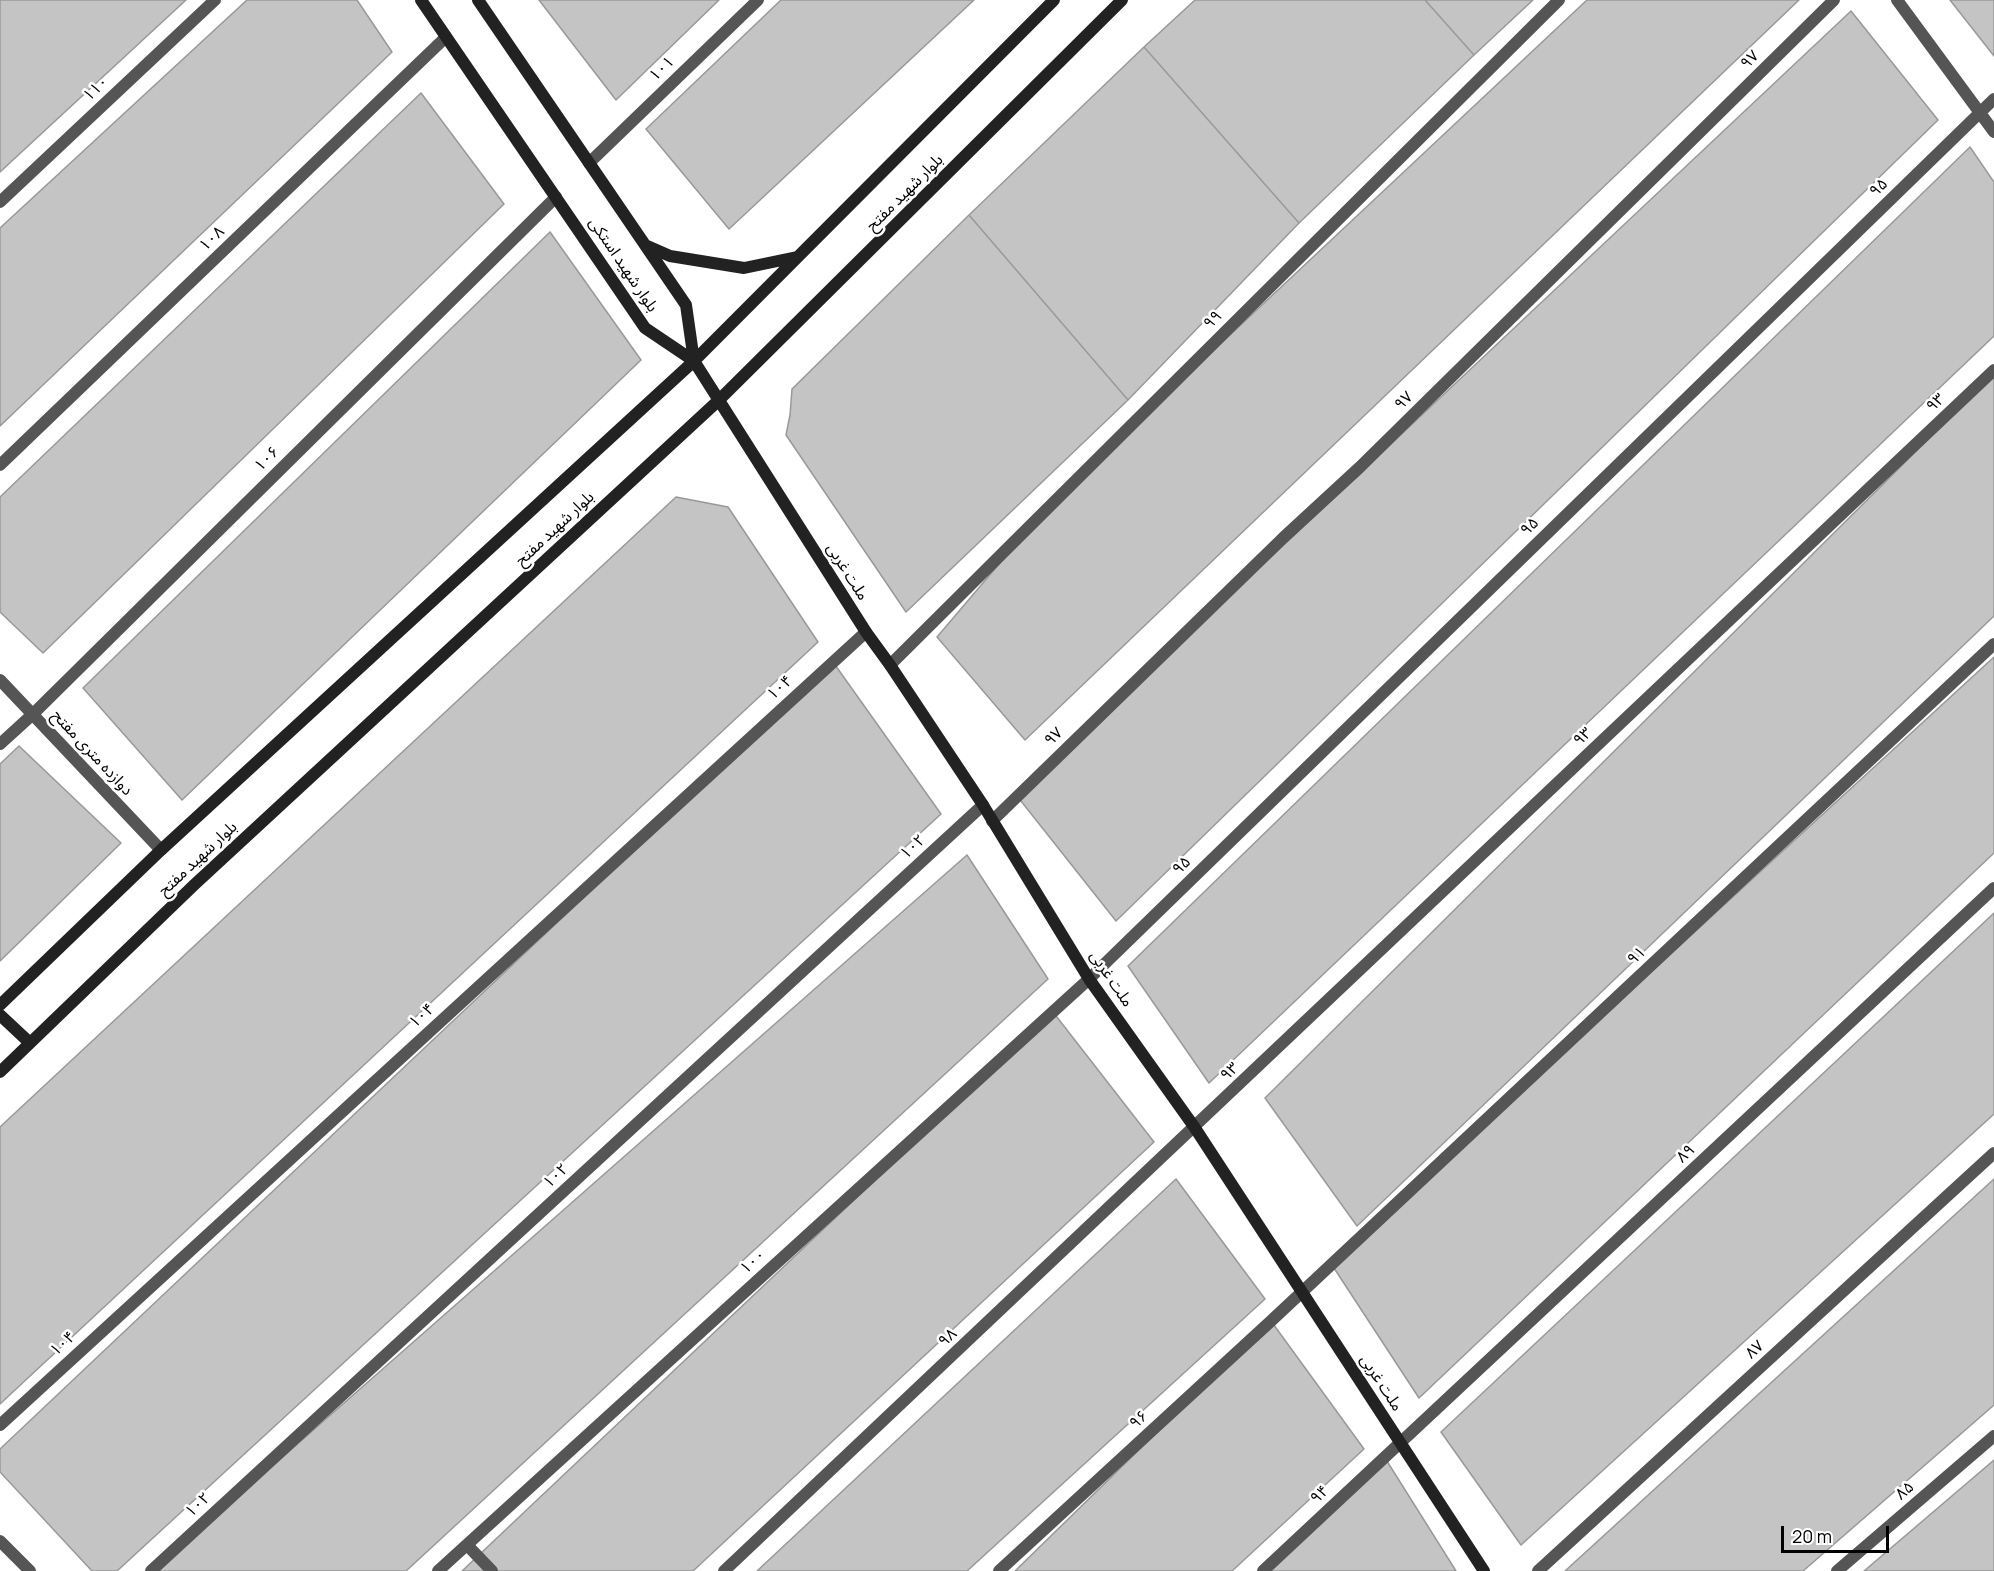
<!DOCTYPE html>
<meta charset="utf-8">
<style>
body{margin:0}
#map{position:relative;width:1994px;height:1571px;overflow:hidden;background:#fff;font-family:Manrope,sans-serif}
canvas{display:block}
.scale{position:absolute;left:1781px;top:1526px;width:108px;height:27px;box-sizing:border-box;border:3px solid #000;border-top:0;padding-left:8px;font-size:18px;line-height:21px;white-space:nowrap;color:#000;-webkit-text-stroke:4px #fff;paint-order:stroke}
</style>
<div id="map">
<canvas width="1994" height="1571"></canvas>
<div class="scale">20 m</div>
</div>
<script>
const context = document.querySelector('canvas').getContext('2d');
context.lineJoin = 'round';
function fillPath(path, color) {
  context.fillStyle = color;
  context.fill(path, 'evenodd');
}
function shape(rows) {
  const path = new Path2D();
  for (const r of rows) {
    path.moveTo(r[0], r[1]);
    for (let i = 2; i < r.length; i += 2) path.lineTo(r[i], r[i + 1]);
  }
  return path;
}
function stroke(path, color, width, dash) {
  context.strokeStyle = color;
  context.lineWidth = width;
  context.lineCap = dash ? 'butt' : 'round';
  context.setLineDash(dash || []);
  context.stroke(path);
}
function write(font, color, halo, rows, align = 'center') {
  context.font = font + ' Manrope,"Noto Sans Arabic",sans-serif';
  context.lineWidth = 5;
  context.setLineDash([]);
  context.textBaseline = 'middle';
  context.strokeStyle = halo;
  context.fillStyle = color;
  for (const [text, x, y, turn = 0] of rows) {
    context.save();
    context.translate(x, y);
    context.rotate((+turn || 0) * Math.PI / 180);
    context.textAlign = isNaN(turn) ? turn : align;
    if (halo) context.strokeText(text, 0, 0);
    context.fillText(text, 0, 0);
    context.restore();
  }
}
const building = shape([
 [0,0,186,0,0,172,0,0],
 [247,0,357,0,392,52,0,426,0,228,247,0],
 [539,0,719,0,616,100,539,0],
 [781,0,974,0,729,229,646,129,781,0],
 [1195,0,1425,0,1474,55,1299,223,1144,47,1195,0],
 [1425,0,1533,0,1474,55,1425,0],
 [1587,0,1799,0,1025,740,937,637,1051,503,1587,0],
 [1950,0,1994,0,1994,56,1950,0],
 [1851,11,1938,120,1116,921,1017,796,1851,11],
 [1144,47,1299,223,1128,400,969,215,1144,47],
 [421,93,504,204,43,653,0,612,0,497,421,93],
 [1970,147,1994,182,1994,336,1209,1083,1128,966,1970,147],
 [969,215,1128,400,906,612,786,435,790,415,792,389,969,215],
 [550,232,641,360,182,800,83,688,550,232],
 [1994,374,1994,616,1357,1226,1265,1098,1994,374],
 [676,497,728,507,818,642,0,1404,0,1127,676,497],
 [1994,657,1994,853,1419,1398,1332,1265,1994,657],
 [833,662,941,814,117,1571,92,1571,0,1472,0,1449,833,662],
 [19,746,121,843,0,961,0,764,19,746],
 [967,855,1048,979,406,1571,153,1571,967,855],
 [1994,913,1994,1114,1521,1545,1441,1432,1994,913],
 [1053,1012,1154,1142,693,1571,462,1571,1053,1012],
 [1176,1179,1265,1299,967,1571,757,1571,1176,1179],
 [1994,1179,1994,1405,1803,1571,1565,1571,1994,1179],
 [1271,1321,1364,1449,1232,1571,1015,1571,1271,1321],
 [1385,1458,1456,1571,1268,1571,1385,1458],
 [1994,1460,1994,1571,1864,1571,1994,1460]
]);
fillPath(building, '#c4c4c4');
stroke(building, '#999', 1.5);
stroke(shape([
 [467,1545,492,1571]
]), '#555', 12);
stroke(shape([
 [1897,0,1994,132],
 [589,163,758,0],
 [0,202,215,0],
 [0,465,446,37],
 [890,665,1559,0],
 [0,680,161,850],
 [0,744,33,714,556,197],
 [992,821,1283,538,1360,467,1834,0],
 [0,1425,866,632],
 [0,1541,30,1571],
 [151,1571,983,805],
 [438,1571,1089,979,1994,99],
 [724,1571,1994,370],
 [999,1571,1271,1321,1994,644],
 [1263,1571,1994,888],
 [1538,1571,1994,1153],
 [1837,1571,1994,1436]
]), '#555', 12);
stroke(shape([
 [421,0,645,328,694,361,866,632,890,665,983,805,1089,979,1195,1128,1484,1571],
 [478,0,686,305,694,361],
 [645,245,670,256,744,268,797,257],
 [0,1005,161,850,694,361,1054,0],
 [0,1015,30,1043],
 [0,1072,194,885,719,400,1122,0]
]), '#222', 12);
write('16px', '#000', '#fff', [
 ["۹۷",1750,60,-45],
 ["۱۰۱",662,69,-44],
 ["۱۱۰",96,89,-43],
 ["۹۵",1879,188,-44],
 ["بلوار شهید مفتح",905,193,-45],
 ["۱۰۸",212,239,-44],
 ["بلوار شهید استکی",623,265,56],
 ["۹۹",1213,320,-45],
 ["۹۷",1404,401,-45],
 ["۹۳",1936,403,-43],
 ["۱۰۶",267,459,-45],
 ["۹۵",1530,527,-44],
 ["بلوار شهید مفتح",555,529,-43],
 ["ملت غربی",847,572,58],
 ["۱۰۴",780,688,-42],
 ["۹۷",1054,737,-44],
 ["۹۳",1583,737,-43],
 ["دوازده متری مفتح",92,753,47],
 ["۱۰۲",913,847,-43],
 ["بلوار شهید مفتح",198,859,-43],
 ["۹۵",1182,866,-44],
 ["۹۱",1637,956,-43],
 ["ملت غربی",1111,979,56],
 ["۱۰۴",422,1016,-42],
 ["۹۳",1230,1072,-43],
 ["۸۹",1686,1154,-43],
 ["۱۰۲",556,1176,-43],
 ["۱۰۰",753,1262,-42],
 ["۹۸",948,1338,-43],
 ["۱۰۴",63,1344,-42],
 ["۸۷",1755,1350,-43],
 ["ملت غربی",1381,1383,57],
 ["۹۶",1139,1420,-42],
 ["۸۵",1905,1491,-41],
 ["۹۴",1320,1495,-43],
 ["۱۰۲",198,1505,-43]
]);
</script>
